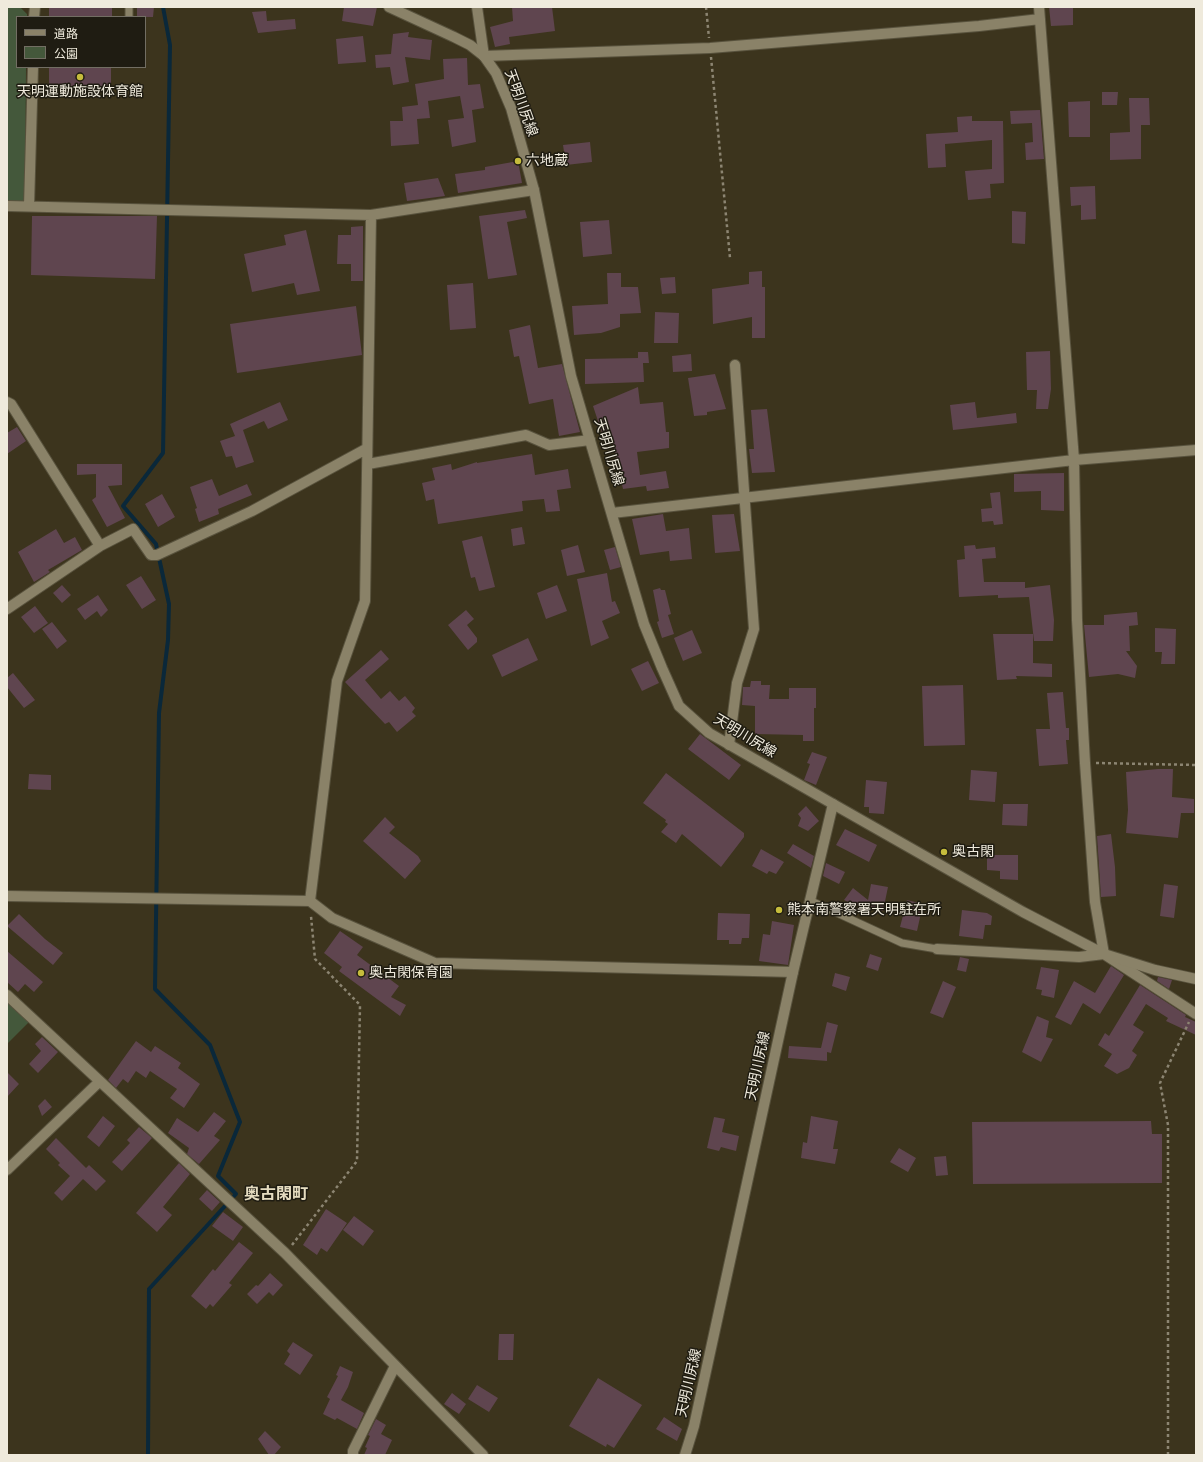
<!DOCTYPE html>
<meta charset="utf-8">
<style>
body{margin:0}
#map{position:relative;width:1203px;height:1462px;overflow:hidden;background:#3c341d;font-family:Raleway,"Noto Sans JP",sans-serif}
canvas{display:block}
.frame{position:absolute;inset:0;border:8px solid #efeadc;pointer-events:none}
.legend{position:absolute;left:16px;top:16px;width:130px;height:52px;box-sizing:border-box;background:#1f1c12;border:1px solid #726e63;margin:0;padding:5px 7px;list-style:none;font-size:12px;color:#efeadc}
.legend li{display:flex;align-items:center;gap:8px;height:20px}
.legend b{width:20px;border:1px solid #726e63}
</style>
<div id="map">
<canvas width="1203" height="1462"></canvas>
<div class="frame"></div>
<ul class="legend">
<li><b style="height:5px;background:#8a8268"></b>道路</li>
<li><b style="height:11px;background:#44583b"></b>公園</li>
</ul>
</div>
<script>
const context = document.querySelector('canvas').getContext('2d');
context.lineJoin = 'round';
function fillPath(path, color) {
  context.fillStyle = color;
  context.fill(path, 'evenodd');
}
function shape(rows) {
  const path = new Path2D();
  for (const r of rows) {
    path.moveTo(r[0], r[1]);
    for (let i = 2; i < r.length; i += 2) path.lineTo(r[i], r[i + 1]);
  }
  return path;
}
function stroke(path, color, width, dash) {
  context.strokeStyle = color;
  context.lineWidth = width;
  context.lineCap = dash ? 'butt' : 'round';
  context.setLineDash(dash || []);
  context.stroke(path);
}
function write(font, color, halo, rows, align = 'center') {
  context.font = font + ' Raleway,"Noto Sans JP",sans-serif';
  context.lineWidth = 3;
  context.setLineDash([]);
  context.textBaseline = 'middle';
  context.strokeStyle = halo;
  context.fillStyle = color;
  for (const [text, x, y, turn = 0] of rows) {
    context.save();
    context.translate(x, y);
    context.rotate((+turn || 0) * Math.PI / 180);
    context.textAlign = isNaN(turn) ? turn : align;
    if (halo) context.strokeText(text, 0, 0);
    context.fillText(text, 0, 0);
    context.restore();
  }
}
fillPath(shape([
 [7,7,20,7,27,14,27,17,17,17,17,67,26,67,25,202,7,202],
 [7,1002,29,1022,7,1044]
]), '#44583b');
stroke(shape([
 [148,1455,149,1289,236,1194,218,1176,240,1122,210,1045,155,989,159,713,168,640,169,604,156,544,123,506,163,453,170,45,163,7]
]), '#0a283a', 4);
fillPath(shape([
 [49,7,112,7,112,17,49,17],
 [137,7,154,7,153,17,137,17],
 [344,7,377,7,373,26,342,21],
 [512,7,552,7,555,31,509,37,510,44,495,47,490,27,513,21],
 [1049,7,1073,7,1073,25,1051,26],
 [266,11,267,21,295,19,296,29,258,33,252,12],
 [409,32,408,37,432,40,430,60,405,57,409,82,393,85,390,67,376,68,375,55,391,54,393,34],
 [363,36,366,62,338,64,336,39],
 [467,58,468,85,480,84,484,108,472,110,476,142,452,147,448,120,464,118,460,96,428,101,430,118,417,119,419,144,391,146,390,121,403,121,402,107,418,105,415,84,444,79,443,59],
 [49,67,111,67,111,88,49,87],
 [1102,92,1118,92,1117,105,1102,105],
 [1129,98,1149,98,1150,125,1141,125,1141,159,1110,160,1110,133,1130,132],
 [1090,101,1090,137,1069,137,1068,102],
 [1040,110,1044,159,1026,160,1025,143,1033,142,1032,123,1011,124,1010,111],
 [972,116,972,121,1003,121,1004,183,990,184,991,198,968,200,965,171,992,169,992,140,945,144,946,167,928,168,926,134,958,132,957,117],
 [590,142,592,162,566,165,563,145],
 [518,161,522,183,458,193,455,174,485,170,485,167],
 [438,178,445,196,407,201,404,183],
 [1095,186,1096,219,1081,220,1081,205,1071,206,1070,187],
 [525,210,527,218,507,222,517,275,488,279,479,216],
 [1012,211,1026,212,1025,244,1012,243],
 [32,216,157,216,155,279,31,275],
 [609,220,612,254,583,257,580,222],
 [363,226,363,281,351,281,351,264,337,264,338,235,351,235,351,227],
 [306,230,320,291,297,295,294,283,252,292,244,254,286,245,284,235],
 [762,271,762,287,765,287,765,338,752,338,752,317,713,324,712,289,749,284,749,272],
 [607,273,621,273,621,287,638,287,641,313,620,314,620,327,601,333,574,335,572,306,608,304],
 [675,277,676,293,662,294,660,278],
 [473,283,476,328,450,330,447,285],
 [356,306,362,355,237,373,230,324],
 [655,312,679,313,678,343,654,343],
 [530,325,538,368,562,364,580,432,559,436,553,399,529,404,519,356,514,357,509,330],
 [1050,351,1051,389,1048,409,1036,409,1037,390,1027,390,1026,352],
 [638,352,648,352,649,363,643,363,644,382,585,384,585,359,638,358],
 [691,354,692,371,673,372,672,356],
 [715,374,726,409,707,412,707,415,694,416,688,378],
 [638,387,640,404,663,402,666,432,669,432,669,448,637,452,640,475,666,471,669,488,647,491,646,486,623,489,610,430,602,433,593,406],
 [280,402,288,420,268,429,264,421,243,430,254,462,236,468,232,456,226,457,220,441,235,436,230,424],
 [975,402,977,418,1016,413,1017,423,953,430,950,405],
 [767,409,775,472,752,473,749,449,754,449,751,410],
 [17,427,26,441,7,454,7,433],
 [532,454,535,475,568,469,571,488,557,490,560,511,546,512,544,499,522,501,523,511,438,524,434,499,426,501,422,483,435,480,432,468,451,464,452,470,477,462,477,463],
 [77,464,122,464,122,485,108,486,125,518,107,527,92,500,96,497,96,474,77,475],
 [1064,473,1064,511,1041,510,1041,491,1014,492,1014,474],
 [212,479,219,496,247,484,252,495,218,509,219,514,199,522,195,509,197,508,190,487],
 [1000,492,1003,524,994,525,993,521,982,522,981,509,992,508,990,493],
 [162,494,175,517,158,527,145,504],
 [663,514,666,531,689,528,692,559,670,561,669,551,640,555,632,519],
 [734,514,740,551,715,553,712,515],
 [522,527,525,544,513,546,511,529],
 [56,529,64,543,75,537,82,550,48,570,50,572,34,582,18,552],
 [482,536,495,587,479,591,475,577,471,578,462,541],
 [578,545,585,572,567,576,561,550],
 [975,545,976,549,995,547,996,558,982,559,984,582,1025,582,1025,588,1050,585,1054,620,1053,641,1034,641,1029,597,998,598,998,595,959,597,957,560,965,559,964,546],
 [615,547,621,567,610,570,604,550],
 [607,573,612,602,615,601,620,613,602,621,609,638,591,646,577,579],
 [141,576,156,600,142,609,126,585],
 [62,585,71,595,62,603,53,593],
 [557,585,567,611,546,619,537,593],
 [660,588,661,590,665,590,671,614,668,615,674,634,662,638,657,622,659,621,653,590],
 [98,595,108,610,101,617,97,611,85,620,77,609],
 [35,606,48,623,34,633,21,617],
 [466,610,474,619,467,625,477,638,477,642,468,650,448,625],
 [1137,612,1138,625,1129,626,1130,651,1126,651,1137,666,1135,678,1118,674,1089,677,1084,625,1104,625,1104,615],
 [52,622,67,641,57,649,42,629],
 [1155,628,1176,629,1175,664,1161,664,1162,652,1155,652],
 [692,630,702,653,683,661,674,638],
 [993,634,1033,634,1033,663,1052,664,1052,677,1016,676,1017,679,997,680],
 [528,638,538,660,502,677,492,655],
 [381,650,389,659,365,680,381,699,390,691,399,701,405,696,415,708,412,712,416,716,397,732,389,722,385,724,345,682],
 [648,661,659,683,642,691,631,669],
 [13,673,35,700,24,708,7,687,7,678],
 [751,681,761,681,761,685,770,685,769,699,789,699,789,688,816,688,816,708,814,708,814,741,803,741,803,735,755,734,755,706,742,705,743,687,750,687],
 [963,685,965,745,924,746,922,686],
 [1063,692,1066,728,1069,728,1069,740,1066,740,1068,764,1039,766,1036,729,1050,729,1047,693],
 [700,734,741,765,729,780,688,749],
 [812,752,827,757,816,785,804,780,810,764,807,763],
 [1158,769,1173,769,1172,797,1194,799,1194,813,1181,813,1178,838,1126,833,1128,810,1126,772],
 [971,770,997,772,995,802,969,800],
 [666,773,744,833,744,837,721,867,682,834,676,843,661,832,668,824,665,822,666,820,643,803],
 [29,774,51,775,51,790,28,789],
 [866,780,887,782,884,814,869,813,869,807,864,807],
 [1003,804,1028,804,1027,826,1002,825],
 [806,806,819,821,808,831,798,826,801,818,798,814],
 [385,817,395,827,389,833,418,856,421,861,405,879,363,841],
 [845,829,877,845,869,862,836,845],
 [1111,834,1115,867,1116,896,1101,897,1097,836],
 [793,844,814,856,811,868,787,853],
 [761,849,784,862,776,874,769,871,767,874,752,866],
 [987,855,1018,855,1018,880,1000,879,1000,871,987,870],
 [826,863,845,872,839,884,823,876],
 [871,884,888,887,883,911,850,903,844,900,853,888,868,900],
 [1164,884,1178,886,1174,918,1160,916],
 [907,900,923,904,917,931,900,927],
 [962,910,987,913,992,916,991,925,985,925,983,939,959,936],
 [718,913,750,914,749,938,742,938,741,944,729,944,729,940,717,940],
 [19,914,45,939,63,953,53,965,7,926],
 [772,921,794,925,788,965,759,961,763,934,770,935],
 [340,931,363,947,357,955,399,986,391,997,406,1005,400,1016,339,971,342,967,324,953],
 [7,951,43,982,34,992,25,984,18,992,7,982],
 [870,954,882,958,878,971,866,967],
 [960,957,969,959,966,972,957,970],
 [1111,966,1124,975,1100,1014,1083,1003,1071,1025,1055,1017,1074,981,1095,993],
 [1041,967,1059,970,1054,998,1041,995,1042,990,1036,989],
 [835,973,850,977,846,991,832,986],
 [1158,977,1172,980,1169,989,1157,981],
 [943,981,956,987,943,1018,930,1013],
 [1140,985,1186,1015,1185,1017,1196,1022,1196,1035,1166,1021,1168,1018,1146,1004,1133,1025,1144,1032,1132,1051,1137,1055,1129,1068,1117,1074,1104,1066,1112,1054,1098,1045,1105,1033,1109,1036],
 [1037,1016,1049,1021,1046,1037,1053,1039,1041,1062,1022,1052],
 [827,1022,838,1025,831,1053,827,1052,827,1061,788,1058,789,1046,821,1048],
 [42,1037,58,1052,38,1073,29,1064,41,1051,35,1044],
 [136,1041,151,1052,155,1046,181,1063,178,1068,200,1084,184,1108,170,1098,177,1089,150,1071,146,1078,136,1071,128,1083,123,1079,116,1088,108,1080],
 [7,1072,19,1084,7,1097],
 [45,1099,52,1107,42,1116,38,1106],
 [214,1112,226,1121,214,1136,220,1140,199,1164,187,1154,189,1148,168,1133,177,1118,198,1132],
 [103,1116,115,1126,99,1147,87,1137],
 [811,1116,838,1121,833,1149,838,1149,835,1164,801,1158,803,1142,807,1143],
 [714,1117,725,1119,722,1132,739,1136,736,1151,721,1147,719,1151,707,1148],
 [1151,1121,1152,1134,1162,1134,1162,1183,973,1184,972,1122],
 [139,1127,152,1138,122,1171,112,1162,130,1143,127,1140],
 [56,1138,86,1168,89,1165,106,1181,96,1191,83,1179,62,1201,54,1193,70,1176,58,1165,60,1163,46,1149],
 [899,1148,916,1158,908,1172,890,1162],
 [946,1156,948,1175,936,1176,934,1157],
 [179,1163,190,1174,163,1207,172,1215,157,1232,136,1213],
 [207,1190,220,1202,212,1211,199,1199],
 [326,1209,347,1223,327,1252,321,1248,317,1255,303,1245],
 [223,1212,243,1227,233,1241,212,1226],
 [354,1216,374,1231,363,1246,343,1230],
 [239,1242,253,1253,229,1283,232,1285,213,1307,210,1304,206,1309,191,1296,213,1269,215,1271],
 [270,1273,283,1285,273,1296,269,1292,257,1304,247,1294,256,1285,258,1286],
 [499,1334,514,1334,513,1360,498,1360],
 [293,1342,313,1355,300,1375,284,1364,290,1354,287,1351],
 [340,1366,353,1372,348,1387,341,1400,364,1413,357,1429,337,1418,335,1420,323,1414,330,1399,327,1397,338,1376,336,1375],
 [598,1378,642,1405,614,1448,607,1444,606,1447,569,1426],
 [477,1385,498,1398,489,1412,468,1399],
 [452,1393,466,1404,459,1414,444,1404],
 [664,1417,682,1429,677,1441,656,1429],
 [376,1419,386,1425,381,1434,392,1440,385,1455,364,1455,367,1448,365,1447,370,1436,368,1435],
 [265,1431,281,1447,274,1455,269,1455,258,1439]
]), '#5f454f');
const service = shape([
 [129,7,129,17],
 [809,900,902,943,937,949]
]);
const minor = shape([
 [1039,7,1074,460,1077,620,1085,763,1095,902,1104,954],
 [34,17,35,7],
 [484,56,710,48,979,26,1040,19],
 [7,206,371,215,534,190],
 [29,206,33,67],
 [7,402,11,404,100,546],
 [368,464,526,435,549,445,590,440],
 [612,513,1074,460,1196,450],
 [7,609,100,546,133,529,151,555,157,555,252,511,366,449],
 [729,745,737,683,754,629,735,365],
 [7,896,310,901,332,918,435,963,793,972],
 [310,901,337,681,365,601,371,215],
 [937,949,1079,957,1104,954,1196,1014],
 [7,995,285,1253,483,1455],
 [7,1170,99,1082],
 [353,1455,353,1451,395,1366]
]);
const tertiary = shape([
 [389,7,454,37,470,45,484,56],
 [833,804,1023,912,1104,954,1155,970,1196,979]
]);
const secondary = shape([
 [477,7,484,56,496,73,511,108,534,190,571,376,644,624,662,668,679,706,709,733,833,804,793,972,694,1426,685,1455]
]);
stroke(service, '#58523d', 9);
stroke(minor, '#58523d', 12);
stroke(tertiary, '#58523d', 12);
stroke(secondary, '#58523d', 12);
stroke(shape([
 [706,7,709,38],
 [711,57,730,258],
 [1096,763,1196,765],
 [292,1245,357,1161,360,1005,315,959,311,916],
 [1168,1455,1168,1125,1160,1083,1189,1022]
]), '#8c8572', 2.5, [3, 3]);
stroke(service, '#8a8268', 7);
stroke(minor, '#8a8268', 10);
stroke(tertiary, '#8a8268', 10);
stroke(secondary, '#8a8268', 10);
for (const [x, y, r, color] of [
 [80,77,4,"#c6bc3c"],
 [518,161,4,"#c6bc3c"],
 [944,852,4,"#c6bc3c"],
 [779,910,4,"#c6bc3c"],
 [361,973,4,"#c6bc3c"]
]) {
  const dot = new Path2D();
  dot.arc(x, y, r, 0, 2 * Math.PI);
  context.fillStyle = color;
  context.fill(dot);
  stroke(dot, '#1f1c12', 1.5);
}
write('14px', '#efeadc', '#1f1c12', [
 ["天明運動施設体育館",80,92,"center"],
 ["六地蔵",526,161],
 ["奥古閑",952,852],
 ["熊本南警察署天明駐在所",787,910],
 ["奥古閑保育園",369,973]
], 'left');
write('14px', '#efeadc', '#1f1c12', [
 ["天明川尻線",521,103,70],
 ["天明川尻線",609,452,73],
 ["天明川尻線",745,736,31],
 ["天明川尻線",758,1066,-78],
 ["天明川尻線",689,1383,-77]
]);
write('bold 16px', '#e5dcc0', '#1f1c12', [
 ["奥古閑町",276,1194]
]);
</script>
